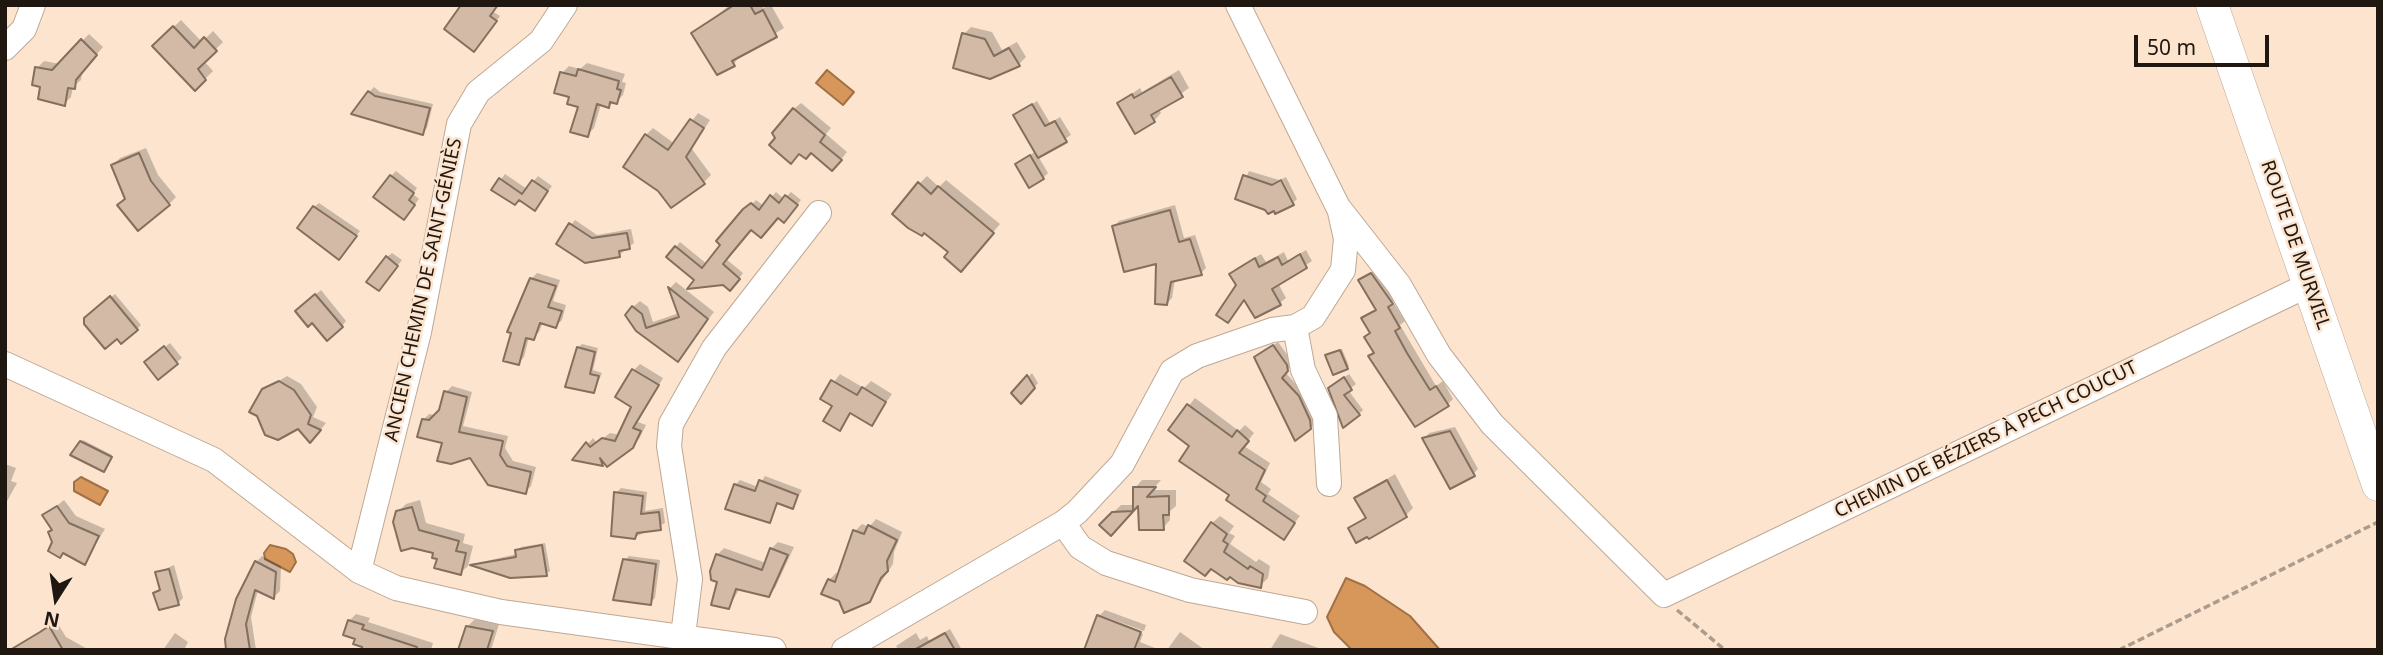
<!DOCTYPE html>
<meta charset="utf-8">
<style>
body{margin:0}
#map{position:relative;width:2383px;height:655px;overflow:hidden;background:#fce4cf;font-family:"Noto Sans",sans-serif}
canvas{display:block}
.frame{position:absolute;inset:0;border:7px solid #201810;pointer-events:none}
.north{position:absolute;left:21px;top:564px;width:70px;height:70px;-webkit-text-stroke:5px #fce4cf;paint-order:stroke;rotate:192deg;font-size:19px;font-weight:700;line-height:28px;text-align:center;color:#201810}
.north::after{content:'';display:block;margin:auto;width:24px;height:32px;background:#201810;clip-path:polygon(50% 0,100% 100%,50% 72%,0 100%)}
.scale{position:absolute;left:2134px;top:35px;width:135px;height:32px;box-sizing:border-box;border:4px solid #201810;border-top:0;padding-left:9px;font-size:21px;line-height:24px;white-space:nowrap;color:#201810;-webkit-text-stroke:5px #fce4cf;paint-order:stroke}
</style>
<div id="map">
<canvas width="2383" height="655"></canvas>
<div class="frame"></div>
<div class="north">N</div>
<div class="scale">50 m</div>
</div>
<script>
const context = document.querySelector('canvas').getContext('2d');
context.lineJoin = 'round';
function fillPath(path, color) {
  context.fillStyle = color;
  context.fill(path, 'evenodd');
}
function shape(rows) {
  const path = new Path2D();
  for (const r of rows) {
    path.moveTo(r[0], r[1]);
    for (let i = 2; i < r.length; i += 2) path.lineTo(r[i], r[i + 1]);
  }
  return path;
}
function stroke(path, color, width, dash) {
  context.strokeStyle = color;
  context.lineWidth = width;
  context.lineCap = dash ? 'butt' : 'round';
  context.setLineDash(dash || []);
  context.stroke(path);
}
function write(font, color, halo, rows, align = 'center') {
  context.font = font + ' "Noto Sans",sans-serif';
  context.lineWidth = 5;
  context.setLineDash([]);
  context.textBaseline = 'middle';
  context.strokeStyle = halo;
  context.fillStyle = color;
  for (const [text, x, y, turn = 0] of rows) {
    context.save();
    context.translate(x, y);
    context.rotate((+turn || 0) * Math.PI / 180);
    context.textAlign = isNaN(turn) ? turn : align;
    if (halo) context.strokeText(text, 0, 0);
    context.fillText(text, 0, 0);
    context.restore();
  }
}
const water = shape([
 [827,70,854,92,843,105,816,83,827,70],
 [81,477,108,491,100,505,74,491,74,482,81,477],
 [270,545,286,549,293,554,296,562,290,572,265,559,264,553,270,545],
 [1346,578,1365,586,1410,616,1440,650,1352,650,1334,632,1327,617,1346,578]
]);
fillPath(water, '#d8975a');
stroke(water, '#a17144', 2);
fillPath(shape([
 [465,5,492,11,500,16,478,46],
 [730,5,761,5,763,8,771,5,784,28,740,55,734,64,694,33],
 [181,20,202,42,213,31,223,42,204,61,213,71,195,89,154,46],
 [971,27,992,32,1002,50,1017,42,1026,57,1019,64,955,67,964,34],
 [89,34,103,47,82,71,81,80,73,87,71,97,64,104,42,85,37,68,44,61,60,64],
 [587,63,625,74,622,82,626,83,623,95,616,102,608,106,601,104,594,128,587,135,580,105,571,96,562,73,569,66,580,69],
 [1179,70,1189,88,1159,109,1161,113,1154,121,1119,103,1140,88,1142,92],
 [374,87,380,92,433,104,427,128,422,133,369,92],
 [1037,101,1050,123,1060,117,1071,135,1038,156,1048,173,1043,178,1017,164,1036,151,1015,115],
 [801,103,831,128,826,134,847,152,839,162,811,151,800,152,794,109],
 [698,113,710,120,692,149,711,175,704,182,646,135,653,128,675,144],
 [146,148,158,175,176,197,169,204,127,198,113,165,120,158],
 [396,171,417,188,413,194,419,199,408,213,391,176],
 [1249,171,1279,180,1291,204,1266,208,1237,198],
 [505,174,527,189,538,176,552,186,535,208,520,198,494,189],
 [927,176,939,187,946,180,1000,224,968,262,919,184],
 [1286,177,1297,199,1294,202,1282,179],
 [776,192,784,199,791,192,801,200,788,216,779,216,751,228,726,259,743,273,734,285,697,280,668,257,680,242,707,264,723,245,718,241,756,200,764,206],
 [319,203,360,231,343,253,314,207],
 [1175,205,1184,238,1195,235,1206,268,1201,273,1175,279,1172,298,1167,303,1157,262,1114,226,1119,221],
 [575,220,597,235,631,229,634,243,619,255,585,261,571,225],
 [1306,250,1312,261,1278,283,1286,298,1280,303,1245,298,1228,321,1238,285,1232,274,1237,268,1261,254,1266,262,1284,252,1288,261],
 [392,253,402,260,383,284,387,257],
 [1377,268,1397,297,1393,302,1405,321,1400,325,1436,386,1443,381,1453,399,1448,404,1370,357,1375,352,1371,332,1364,319,1377,308,1360,281],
 [537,273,560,280,553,301,566,305,562,320,556,326,543,322,539,332,533,338,529,337,524,357,518,363,531,279],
 [676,282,714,312,678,359,638,330,633,307,640,301,648,307,653,322,679,313,670,288],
 [321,290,346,321,342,326,302,306],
 [115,294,141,325,137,329,90,314],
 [1278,342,1291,360,1292,365,1285,372,1303,392,1315,423,1310,428,1257,357],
 [170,343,182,358,158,377,151,358],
 [582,344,598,348,593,370,602,373,594,391,578,348],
 [1342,349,1349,366,1347,368,1327,355],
 [640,364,663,378,638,422,646,425,639,439,603,464,575,459,593,438,597,443,610,433,620,435,633,406,634,370],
 [1032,373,1038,383,1021,402,1013,393],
 [840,374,864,388,871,381,892,394,871,424,852,412,839,429,834,405,822,398],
 [1349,374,1356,384,1348,390,1363,410,1359,414,1335,384],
 [287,376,301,384,317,407,313,417,326,423,317,434,264,390],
 [452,386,472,392,463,426,508,436,505,448,513,461,536,467,531,486,525,492,471,455,444,442,424,419,429,414,436,415,441,411,446,392],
 [1195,398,1239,431,1245,425,1254,433,1244,446,1270,463,1261,482,1271,489,1268,494,1300,516,1283,538,1232,495,1192,445,1170,430],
 [1455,427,1478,469,1473,474,1425,438,1429,433],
 [83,440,112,455,106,468,81,442],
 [5,464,16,468,11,481,17,483,5,505],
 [1395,474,1413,508,1406,515,1350,528,1366,516,1356,498],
 [765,476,802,490,793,507,779,502,769,521,735,485,740,480,758,487],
 [1142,480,1161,480,1152,490,1176,490,1176,506,1170,511,1170,520,1163,528,1140,503,1111,534,1101,525,1121,505,1135,505,1135,488],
 [621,488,647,492,645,511,663,508,665,523,635,537,616,493],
 [64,500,76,516,105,529,84,563,54,542,54,529,44,516],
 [420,500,426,523,465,534,463,543,473,546,468,566,460,573,439,558,398,512,406,504],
 [1220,516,1234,526,1229,533,1235,536,1230,544,1256,562,1259,559,1270,566,1268,578,1260,586,1230,575,1212,523],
 [876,519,902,532,894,552,893,564,869,600,829,580,836,573,840,575,855,531,862,524,869,527],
 [778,542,794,547,775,588,768,595,740,588,729,607,719,581,717,555,724,548,766,563,771,549],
 [545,543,550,571,546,574,511,576,473,564,517,554,521,547],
 [262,556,281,566,280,591,274,597,258,590,251,617,256,650,228,650,256,562],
 [629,556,660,560,655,598,650,603,625,560],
 [174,565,183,598,178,603,155,593,161,587,156,573],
 [1105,610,1146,625,1144,631,1100,615],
 [356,614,370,618,368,622,433,643,431,650,363,650,365,646,349,621],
 [1099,615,1099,618,1143,634,1140,642,1160,650,1086,650],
 [475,619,499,624,491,650,460,650,467,627],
 [56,621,66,637,89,650,29,650,25,642],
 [950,629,962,650,898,650,896,646,916,633,920,640,927,636,929,641],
 [1180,632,1205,650,1167,650],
 [175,633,188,642,184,650,163,650],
 [1280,634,1321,649,1321,650,1270,650]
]), '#0003');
const building = shape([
 [461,5,498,5,490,16,497,21,474,52,444,29,461,5],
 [734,5,750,5,755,14,763,10,777,37,732,61,735,66,717,75,691,33,734,5],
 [173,26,194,48,204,37,217,51,198,69,206,80,195,91,152,46,173,26],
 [962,33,985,39,994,56,1009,48,1020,66,990,79,953,68,962,33],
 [81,39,97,55,76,80,75,89,68,88,65,106,38,99,40,87,32,85,35,67,52,70,81,39],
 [578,69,619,81,617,89,621,90,617,104,610,102,609,108,597,104,588,137,570,132,578,107,567,104,569,97,554,93,560,72,576,76,578,69],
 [1171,77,1183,97,1151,115,1155,122,1135,134,1117,103,1132,94,1134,98,1171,77],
 [368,91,375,96,430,108,423,135,351,114,368,91],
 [1032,104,1045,126,1055,121,1067,142,1038,158,1013,115,1032,104],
 [793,108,825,135,820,142,842,160,832,171,811,153,806,159,799,154,791,164,769,145,775,138,772,133,793,108],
 [690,119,704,128,686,157,705,184,671,208,658,191,623,167,645,134,668,150,690,119],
 [139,153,151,181,170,205,138,231,117,205,125,199,111,165,139,153],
 [1030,155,1044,179,1029,188,1015,164,1030,155],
 [390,175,414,193,409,200,415,205,404,220,373,197,390,175],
 [1243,175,1272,185,1281,180,1294,205,1275,214,1274,211,1268,214,1265,210,1235,199,1243,175],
 [499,178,522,194,532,180,548,191,535,211,519,200,515,205,491,190,499,178],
 [918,182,931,194,938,186,994,233,961,272,944,257,948,252,924,233,922,236,908,228,892,214,918,182],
 [770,195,779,203,785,195,798,205,784,223,778,218,761,238,751,230,731,254,723,264,740,279,730,291,723,285,687,289,694,280,666,257,675,246,702,268,720,245,716,241,743,209,751,203,759,210,770,195],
 [313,206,357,236,339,260,297,228,313,206],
 [1170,210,1179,242,1190,239,1202,275,1171,282,1167,305,1155,304,1156,264,1124,272,1112,226,1170,210],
 [569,223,592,238,627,233,630,249,619,251,620,257,585,263,556,244,569,223],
 [1300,254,1307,268,1272,289,1281,305,1255,318,1244,300,1228,323,1216,315,1236,285,1229,274,1255,258,1259,267,1278,257,1282,265,1300,254],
 [386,256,398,266,379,291,366,282,386,256],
 [1371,273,1393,304,1388,307,1400,328,1395,331,1407,353,1430,390,1436,386,1449,406,1415,427,1368,356,1374,353,1364,337,1370,333,1361,318,1376,310,1358,280,1371,273],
 [530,278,556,286,548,307,562,311,556,328,540,323,534,340,526,338,519,365,503,361,511,333,507,332,530,278],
 [668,287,708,319,678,362,636,331,625,315,632,306,642,314,646,328,679,317,668,287],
 [315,294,343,327,327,341,312,323,308,327,295,311,315,294],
 [110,296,138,330,121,344,117,339,105,349,84,324,84,318,110,296],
 [1273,345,1287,365,1288,371,1282,378,1299,396,1310,420,1311,429,1295,441,1254,357,1273,345],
 [164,346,178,364,158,380,144,362,164,346],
 [577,347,595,352,590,374,599,376,594,393,565,387,577,347],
 [1340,350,1348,369,1333,375,1325,355,1340,350],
 [632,369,659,385,633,428,641,431,633,448,607,467,600,458,603,466,572,460,586,442,590,447,602,438,615,441,631,407,615,397,632,369],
 [1027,375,1035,388,1021,404,1011,393,1027,375],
 [1344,377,1352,390,1344,395,1360,415,1343,428,1328,388,1344,377],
 [831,380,857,395,862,387,886,402,872,426,850,413,840,431,823,421,832,406,820,399,831,380],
 [279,381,294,390,311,415,308,424,321,430,310,443,298,429,278,440,265,435,257,416,249,412,262,389,279,381],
 [444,391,467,397,459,432,503,441,500,455,507,466,531,472,526,494,488,485,470,458,451,464,437,461,442,443,417,437,422,419,429,420,439,410,444,391],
 [1187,404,1232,437,1237,430,1249,441,1239,453,1265,470,1256,489,1266,496,1263,501,1295,523,1284,540,1226,500,1229,495,1179,461,1189,446,1168,430,1187,404],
 [1450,431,1475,476,1450,489,1422,438,1450,431],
 [80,441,112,457,104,472,70,455,80,441],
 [759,480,798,495,793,509,777,503,770,523,725,509,734,484,755,491,759,480],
 [1387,480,1407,517,1369,539,1367,537,1356,543,1348,528,1366,518,1354,498,1387,480],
 [1133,487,1156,487,1147,497,1169,496,1169,515,1163,515,1164,530,1139,530,1138,506,1111,536,1099,525,1112,512,1133,511,1133,487],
 [614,492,643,496,641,514,659,512,661,530,637,533,635,539,611,536,614,492],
 [57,506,69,523,99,536,85,565,63,553,60,558,48,551,52,542,48,532,52,530,42,515,57,506],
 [412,507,419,530,459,541,456,551,466,553,461,575,434,568,437,559,432,558,433,553,412,548,401,551,393,522,396,511,412,507],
 [1211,522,1227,534,1223,541,1228,544,1224,552,1248,569,1250,566,1263,574,1261,588,1238,583,1230,577,1227,580,1211,569,1205,576,1184,561,1211,522],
 [868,525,897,540,887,561,888,571,881,578,870,602,844,613,839,601,821,594,828,579,835,582,853,530,864,534,868,525],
 [542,545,547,576,510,578,470,565,516,557,515,550,542,545],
 [770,548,788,555,769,597,736,589,729,609,711,605,717,582,711,580,710,571,716,554,762,570,770,548],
 [623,559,656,564,651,605,613,600,623,559],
 [255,561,276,572,274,599,255,590,246,624,250,650,226,650,225,639,236,599,255,561],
 [169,569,179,605,159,610,153,593,160,590,155,572,169,569],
 [1097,615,1141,632,1134,650,1084,650,1097,615],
 [348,620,364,625,362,629,417,647,416,650,362,650,362,647,353,644,355,639,343,635,348,620],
 [49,626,63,650,10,650,40,632,49,626],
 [466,626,493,631,487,650,458,650,466,626],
 [945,633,955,650,914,650,945,633]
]);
fillPath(building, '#d2baa6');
stroke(building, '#846e5c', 2);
const minor = shape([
 [1238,5,1338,207,1399,285,1439,355,1492,424,1664,595,2308,285],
 [5,48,24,29,33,5],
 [1295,327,1303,370,1325,416,1329,484],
 [5,364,214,460,359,571,396,588,501,612,774,650],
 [1063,523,1080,547,1106,563,1190,590,1305,612],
 [359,571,419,332,459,124,478,92,541,41,565,5],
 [683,636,690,579,669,446,671,424,714,348,819,213],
 [844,650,1063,523,1077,512,1122,464,1172,371,1197,356,1272,330,1295,327,1313,317,1343,270,1346,239,1340,212]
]);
const major = shape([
 [2212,5,2378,485]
]);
stroke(minor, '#bfa894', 26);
stroke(major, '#bfa894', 33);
stroke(shape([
 [1677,610,1725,650],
 [2119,650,2378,522]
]), '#ad9b8b', 3.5, [7, 3.5]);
stroke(minor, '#fff', 24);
stroke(major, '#fff', 32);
write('19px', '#201810', '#fce4cf', [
 ["ROUTE DE MURVIEL",2295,245,71],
 ["ANCIEN CHEMIN DE SAINT-GÉNIÈS",424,290,-78],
 ["CHEMIN DE BÉZIERS À PECH COUCUT",1986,440,-26]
]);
</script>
